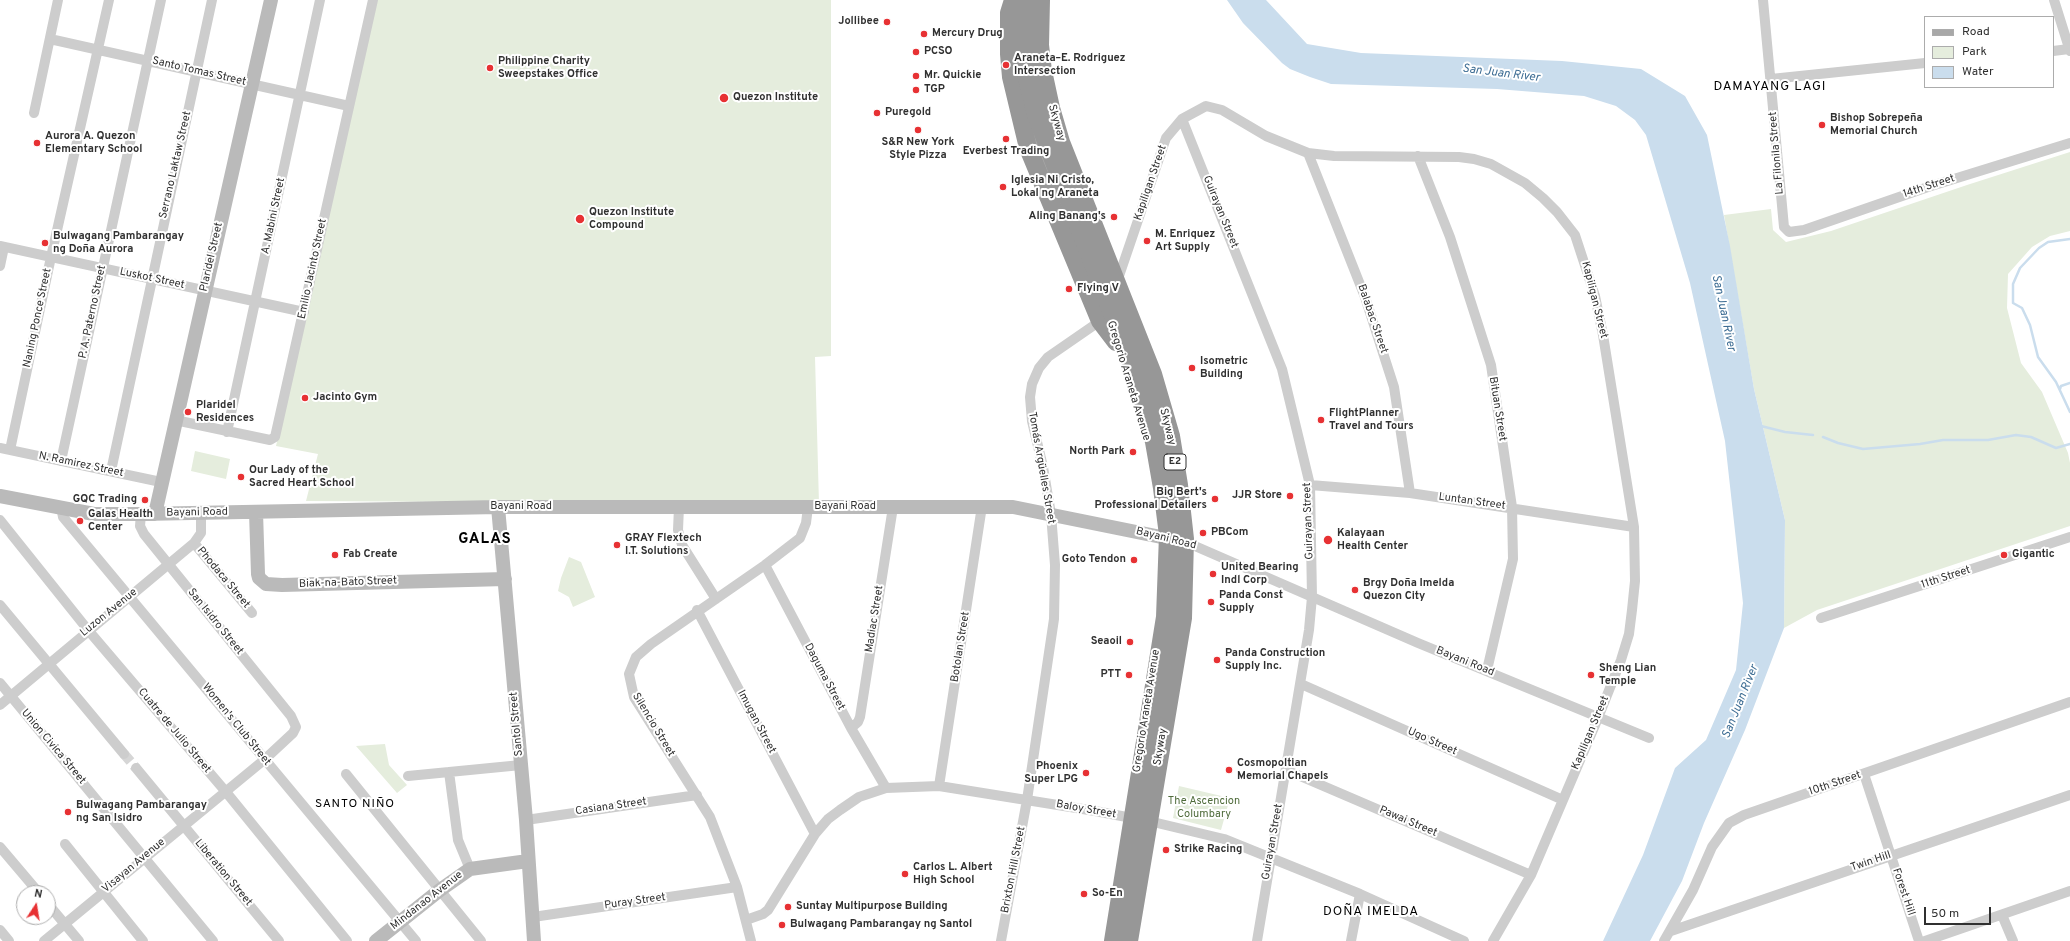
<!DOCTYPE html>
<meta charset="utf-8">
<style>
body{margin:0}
#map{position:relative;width:2070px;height:941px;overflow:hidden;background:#fff;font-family:Overpass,sans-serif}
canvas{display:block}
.legend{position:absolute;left:1924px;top:16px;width:130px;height:72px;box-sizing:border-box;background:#fff;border:1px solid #acacac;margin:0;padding:5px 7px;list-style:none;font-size:12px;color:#303030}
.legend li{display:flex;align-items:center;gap:8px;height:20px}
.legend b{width:20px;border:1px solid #acacac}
.north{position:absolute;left:16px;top:885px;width:40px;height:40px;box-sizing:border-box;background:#fff;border:1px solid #acacac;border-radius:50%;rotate:12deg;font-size:11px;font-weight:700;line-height:16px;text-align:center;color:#303030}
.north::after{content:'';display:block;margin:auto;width:14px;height:18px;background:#e73133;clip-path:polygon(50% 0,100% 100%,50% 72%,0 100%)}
.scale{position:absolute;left:1924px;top:907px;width:67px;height:18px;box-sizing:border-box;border:2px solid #303030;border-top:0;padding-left:5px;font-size:12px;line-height:14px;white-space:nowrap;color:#303030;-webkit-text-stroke:3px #fff;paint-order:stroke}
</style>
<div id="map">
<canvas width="2070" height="941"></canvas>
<ul class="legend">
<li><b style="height:5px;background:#a8a8a8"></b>Road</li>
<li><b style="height:11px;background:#e5eddd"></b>Park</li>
<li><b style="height:11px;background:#cadded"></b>Water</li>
</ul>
<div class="north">N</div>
<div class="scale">50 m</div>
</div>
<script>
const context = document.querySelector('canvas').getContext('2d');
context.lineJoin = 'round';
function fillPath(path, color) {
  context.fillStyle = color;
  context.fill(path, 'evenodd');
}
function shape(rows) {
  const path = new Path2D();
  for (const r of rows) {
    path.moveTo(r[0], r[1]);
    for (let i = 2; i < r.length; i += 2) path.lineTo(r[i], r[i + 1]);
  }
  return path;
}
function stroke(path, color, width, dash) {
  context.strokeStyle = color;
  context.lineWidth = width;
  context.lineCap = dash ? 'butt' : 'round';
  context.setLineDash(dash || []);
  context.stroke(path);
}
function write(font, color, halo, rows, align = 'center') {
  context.font = font + ' Overpass,sans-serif';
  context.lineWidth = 4;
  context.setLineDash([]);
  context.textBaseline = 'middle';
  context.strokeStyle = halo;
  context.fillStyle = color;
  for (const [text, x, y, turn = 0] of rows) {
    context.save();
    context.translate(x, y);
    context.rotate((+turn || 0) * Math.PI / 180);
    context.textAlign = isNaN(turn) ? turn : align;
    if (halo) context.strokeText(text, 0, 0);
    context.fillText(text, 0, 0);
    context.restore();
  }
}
fillPath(shape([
 [377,0,831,0,831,356,815,357,819,504,306,501,318,454,276,446],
 [2070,152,2070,231,2050,236,2032,247,2008,274,2007,308,2021,363,2042,392,2068,453,2070,463,2070,526,1817,610,1784,628,1785,520,1754,389,1724,215,1771,209,1773,230,1786,242,1831,231,1967,185],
 [195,451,230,459,226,479,191,471],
 [569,557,581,562,595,597,573,607,569,597,558,591,561,578],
 [385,744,389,765,407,785,397,793,356,746],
 [1179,786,1230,798,1221,830,1173,818]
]), '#e5eddd');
fillPath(shape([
 [1227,0,1266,0,1307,44,1361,53,1562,61,1641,69,1685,96,1707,135,1730,246,1754,389,1785,520,1784,628,1745,730,1704,823,1682,881,1650,941,1603,941,1643,855,1675,768,1706,740,1736,670,1743,603,1725,441,1690,283,1646,135,1635,120,1616,106,1584,96,1497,89,1331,84,1310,77,1290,69,1282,63,1243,23]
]), '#cadded');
stroke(shape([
 [2070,239,2048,242,2039,248,2020,268,2013,284,2013,303,2022,308,2030,325,2038,357,2056,382,2070,412],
 [2060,389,2061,386,2070,383],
 [1761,426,1785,432,1813,435],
 [1823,437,1838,443,1863,449,1920,444,1943,440,1988,440,2016,435,2031,437,2056,448,2070,444]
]), '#cadded', 2.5);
stroke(shape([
 [124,754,136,768]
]), '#d6d6d6', 10, [10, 5]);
stroke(shape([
 [1763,0,1784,227,1789,232,1804,230,1928,187,2070,143],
 [2054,0,2070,51],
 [50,39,349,106],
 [2053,51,2069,49],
 [1771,79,1925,63],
 [34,113,58,0],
 [1182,119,1282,369,1310,485,1312,597,1309,630,1257,941],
 [1308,153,1365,297,1394,387,1410,493],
 [1418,156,1450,237,1491,365,1512,507,1513,559,1487,670],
 [0,246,304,312],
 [0,266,4,247],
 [1119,276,1166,138,1182,119,1206,106,1222,110,1266,136,1308,153,1334,156,1459,157,1474,159,1491,164,1525,183,1543,198,1557,212,1575,235,1595,296,1603,335,1634,527,1635,581,1632,610,1629,634,1621,660,1598,718,1531,875,1493,941],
 [175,420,270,440,275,437,373,0],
 [227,432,320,0],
 [0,448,161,482],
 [10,450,51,257,109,0],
 [61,461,161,0],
 [111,471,212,0],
 [1310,485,1410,493,1634,527],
 [61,507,63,517,416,941],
 [679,507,678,530,682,545,716,599],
 [0,520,88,630,226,792,347,941],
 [194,543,252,613],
 [1188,543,1418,643,1649,738],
 [765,565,851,728,886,788],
 [0,605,124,754],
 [697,610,815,834],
 [1821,618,2070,537],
 [0,683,213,941],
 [1301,684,1563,800],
 [0,705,194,543,201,533,201,513],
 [851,728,858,722,860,717,893,507],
 [136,768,279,941],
 [1286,770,1531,875],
 [449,772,458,840,470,869],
 [346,774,481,941],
 [1864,774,1919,941],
 [408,776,521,765],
 [939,786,982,506],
 [526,820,697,795],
 [65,844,143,941],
 [0,847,39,893],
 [48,904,79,941],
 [2002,915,2013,941],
 [533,917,737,887],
 [746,920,763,914,768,910,815,834,828,819,840,810,859,797,886,788,939,786,1095,811,1153,822,1224,839,1360,894,1464,941],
 [0,930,9,941],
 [1671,931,2070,795],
 [44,941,264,760,293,733,296,727,291,716,144,534,140,526,141,514],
 [751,941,737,887,710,817,634,697,629,674,636,657,651,644,765,565,800,538,806,523,808,507],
 [1001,941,1027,800,1054,619,1055,565,1051,514,1043,467,1032,421,1030,397,1032,384,1039,368,1048,357,1103,319],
 [1351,941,1360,894],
 [1664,941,1693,890,1712,847,1729,823,1744,815,2070,702],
 [1925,941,2070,891]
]), '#cdcdcd', 10);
stroke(shape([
 [0,496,94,514,141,514,498,507,1013,507,1176,540],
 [498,507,526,820,534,941],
 [256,512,258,574,259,578,266,584,282,585,505,579],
 [155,514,271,0],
 [376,941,440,890,470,869,528,861]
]), '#bababa', 14);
stroke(shape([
 [1030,120,1057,195]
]), '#a8a8a8', 15);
stroke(shape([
 [1013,0,1009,13,1009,54,1011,77,1028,148,1100,321,1116,342]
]), '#979797', 18);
stroke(shape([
 [1024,0,1024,50,1026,74,1036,115,1137,379,1154,442,1162,488,1168,535,1165,617,1113,941],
 [1041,0,1040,45,1043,71,1051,108,1061,142,1153,374,1171,436,1179,485,1185,539,1183,618,1129,941]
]), '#979797', 18);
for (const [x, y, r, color] of [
 [887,22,4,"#e73133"],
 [924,34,4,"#e73133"],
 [916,52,4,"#e73133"],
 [1006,65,4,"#e73133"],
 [490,68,4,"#e73133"],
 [916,76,4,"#e73133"],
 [916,90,4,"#e73133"],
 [724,98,5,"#e73133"],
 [877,113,4,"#e73133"],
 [1822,125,4,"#e73133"],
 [918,130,4,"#e73133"],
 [1006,139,4,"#e73133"],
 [37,143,4,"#e73133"],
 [1003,187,4,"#e73133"],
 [1114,217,4,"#e73133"],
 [580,219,5,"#e73133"],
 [1147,241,4,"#e73133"],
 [45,243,4,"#e73133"],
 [1069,289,4,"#e73133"],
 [1192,368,4,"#e73133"],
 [305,398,4,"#e73133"],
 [188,412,4,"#e73133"],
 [1321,420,4,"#e73133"],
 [1133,452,4,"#e73133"],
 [241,477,4,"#e73133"],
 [1290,496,4,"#e73133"],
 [1215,499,4,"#e73133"],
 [145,500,4,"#e73133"],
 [80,521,4,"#e73133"],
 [1203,533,4,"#e73133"],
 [1328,540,5,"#e73133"],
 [617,545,4,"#e73133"],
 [335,555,4,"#e73133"],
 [2004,555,4,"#e73133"],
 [1134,560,4,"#e73133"],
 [1213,574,4,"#e73133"],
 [1355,590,4,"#e73133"],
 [1211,602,4,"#e73133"],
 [1130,642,4,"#e73133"],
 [1217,660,4,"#e73133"],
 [1129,675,4,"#e73133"],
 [1591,675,4,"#e73133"],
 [1229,770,4,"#e73133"],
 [1086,773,4,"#e73133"],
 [68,812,4,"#e73133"],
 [1166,850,4,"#e73133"],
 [905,874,4,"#e73133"],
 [1084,894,4,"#e73133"],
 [788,907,4,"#e73133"],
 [782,925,4,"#e73133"]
]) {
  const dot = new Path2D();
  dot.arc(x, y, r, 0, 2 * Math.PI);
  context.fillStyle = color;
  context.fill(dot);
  stroke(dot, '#fff', 1.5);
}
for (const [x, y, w] of [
 [1175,462,22]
]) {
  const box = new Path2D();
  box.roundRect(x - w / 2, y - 8, w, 16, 3);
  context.fillStyle = '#fff';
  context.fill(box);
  stroke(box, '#303030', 1);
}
write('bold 10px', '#303030', null, [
 ["E2",1175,462]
]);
write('bold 11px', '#303030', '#fff', [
 ["Jollibee",879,22,"right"],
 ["Mercury Drug",932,34],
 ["PCSO",924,52],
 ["Araneta–E. Rodriguez",1014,59],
 ["Intersection",1014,72],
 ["Philippine Charity",498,62],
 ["Sweepstakes Office",498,75],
 ["Mr. Quickie",924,76],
 ["TGP",924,90],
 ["Quezon Institute",733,98],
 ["Puregold",885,113],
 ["Bishop Sobrepeña",1830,119],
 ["Memorial Church",1830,132],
 ["Aurora A. Quezon",45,137],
 ["Elementary School",45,150],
 ["S&R New York",918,143,"center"],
 ["Style Pizza",918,156,"center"],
 ["Everbest Trading",1006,152,"center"],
 ["Iglesia Ni Cristo,",1011,181],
 ["Lokal ng Araneta",1011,194],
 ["Quezon Institute",589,213],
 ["Compound",589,226],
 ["Aling Banang's",1106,217,"right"],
 ["M. Enriquez",1155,235],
 ["Art Supply",1155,248],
 ["Bulwagang Pambarangay",53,237],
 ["ng Doña Aurora",53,250],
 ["Flying V",1077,289],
 ["Isometric",1200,362],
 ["Building",1200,375],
 ["Jacinto Gym",313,398],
 ["Plaridel",196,406],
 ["Residences",196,419],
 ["FlightPlanner",1329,414],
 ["Travel and Tours",1329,427],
 ["North Park",1125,452,"right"],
 ["Our Lady of the",249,471],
 ["Sacred Heart School",249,484],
 ["Big Bert's",1207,493,"right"],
 ["Professional Detailers",1207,506,"right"],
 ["JJR Store",1282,496,"right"],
 ["GQC Trading",137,500,"right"],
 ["Galas Health",88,515],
 ["Center",88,528],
 ["PBCom",1211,533],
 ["Kalayaan",1337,534],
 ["Health Center",1337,547],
 ["GRAY Flextech",625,539],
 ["I.T. Solutions",625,552],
 ["Fab Create",343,555],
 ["Gigantic",2012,555],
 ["Goto Tendon",1126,560,"right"],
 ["United Bearing",1221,568],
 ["Indl Corp",1221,581],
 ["Brgy Doña Imelda",1363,584],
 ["Quezon City",1363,597],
 ["Panda Const",1219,596],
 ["Supply",1219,609],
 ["Seaoil",1122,642,"right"],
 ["Panda Construction",1225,654],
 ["Supply Inc.",1225,667],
 ["Sheng Lian",1599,669],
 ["Temple",1599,682],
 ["PTT",1121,675,"right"],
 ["Cosmopoltian",1237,764],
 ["Memorial Chapels",1237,777],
 ["Phoenix",1078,767,"right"],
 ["Super LPG",1078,780,"right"],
 ["Bulwagang Pambarangay",76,806],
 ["ng San Isidro",76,819],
 ["Strike Racing",1174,850],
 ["Carlos L. Albert",913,868],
 ["High School",913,881],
 ["So-En",1092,894],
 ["Suntay Multipurpose Building",796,907],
 ["Bulwagang Pambarangay ng Santol",790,925]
], 'left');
write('11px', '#303030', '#fff', [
 ["Santo Tomas Street",199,72,13],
 ["Skyway",1056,123,74],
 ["La Filonila Street",1777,153,-95],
 ["Serrano Laktaw Street",176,165,-77],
 ["Kapiligan Street",1151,183,-71],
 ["14th Street",1929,187,-18],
 ["Guirayan Street",1220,212,68],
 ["A. Mabini Street",274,216,-78],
 ["Plaridel Street",212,257,-77],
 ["Emilio Jacinto Street",313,269,-78],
 ["Luskot Street",152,279,12],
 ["Kapiligan Street",1594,300,76],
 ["P. A. Paterno Street",93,312,-78],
 ["Naning Ponce Street",38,318,-78],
 ["Balabac Street",1372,319,71],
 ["Gregorio Araneta Avenue",1128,381,73],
 ["Bituan Street",1497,409,81],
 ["Skyway",1167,427,76],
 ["N. Ramirez Street",81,465,12],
 ["Tomás Argüelles Street",1041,468,80],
 ["Luntan Street",1472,502,8],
 ["Bayani Road",521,507],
 ["Bayani Road",845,507],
 ["Bayani Road",197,513,-1],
 ["Guirayan Street",1309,521,-92],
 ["Bayani Road",1166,539,14],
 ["Phodaca Street",223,578,50],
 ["11th Street",1946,578,-18],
 ["Biak-na-Bato Street",348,583,-2],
 ["Luzon Avenue",109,613,-39],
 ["Madiac Street",875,619,-81],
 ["San Isidro Street",215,622,51],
 ["Botolan Street",961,647,-81],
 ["Bayani Road",1465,662,22],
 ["Daguma Street",824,677,62],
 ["Gregorio Araneta Avenue",1147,711,-81],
 ["Imugan Street",756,722,62],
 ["Santol Street",517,724,-95],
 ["Women's Club Street",236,725,51],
 ["Silencio Street",653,725,59],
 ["Cuatre de Julio Street",174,731,50],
 ["Kapiligan Street",1591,733,-67],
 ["Ugo Street",1432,742,24],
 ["Union Civica Street",53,747,50],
 ["Skyway",1161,747,-81],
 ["10th Street",1835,784,-19],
 ["Casiana Street",611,807,-8],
 ["Baloy Street",1086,810,10],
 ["Pawai Street",1408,822,23],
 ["Guirayan Street",1273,842,-80],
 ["Twin Hill",1871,862,-19],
 ["Visayan Avenue",134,866,-40],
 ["Brixton Hill Street",1014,870,-79],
 ["Liberation Street",223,873,50],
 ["Forest Hill",1903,892,71],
 ["Mindanao Avenue",427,901,-38],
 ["Puray Street",635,902,-8]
]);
write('11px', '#506c3c', '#fff', [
 ["The Ascencion",1204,802],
 ["Columbary",1204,815]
]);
write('italic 12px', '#3c6c93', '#fff', [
 ["San Juan River",1501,74,7],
 ["San Juan River",1723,313,78],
 ["San Juan River",1741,702,-68]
]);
context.letterSpacing = '1px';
write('12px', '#000', '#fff', [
 ["SANTO NIÑO",355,805]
]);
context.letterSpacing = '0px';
context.letterSpacing = '1px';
write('13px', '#000', '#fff', [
 ["DAMAYANG LAGI",1770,87],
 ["DOÑA IMELDA",1371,912]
]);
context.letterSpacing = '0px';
context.letterSpacing = '1px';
write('bold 15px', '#000', '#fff', [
 ["GALAS",485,540]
]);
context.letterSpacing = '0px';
</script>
